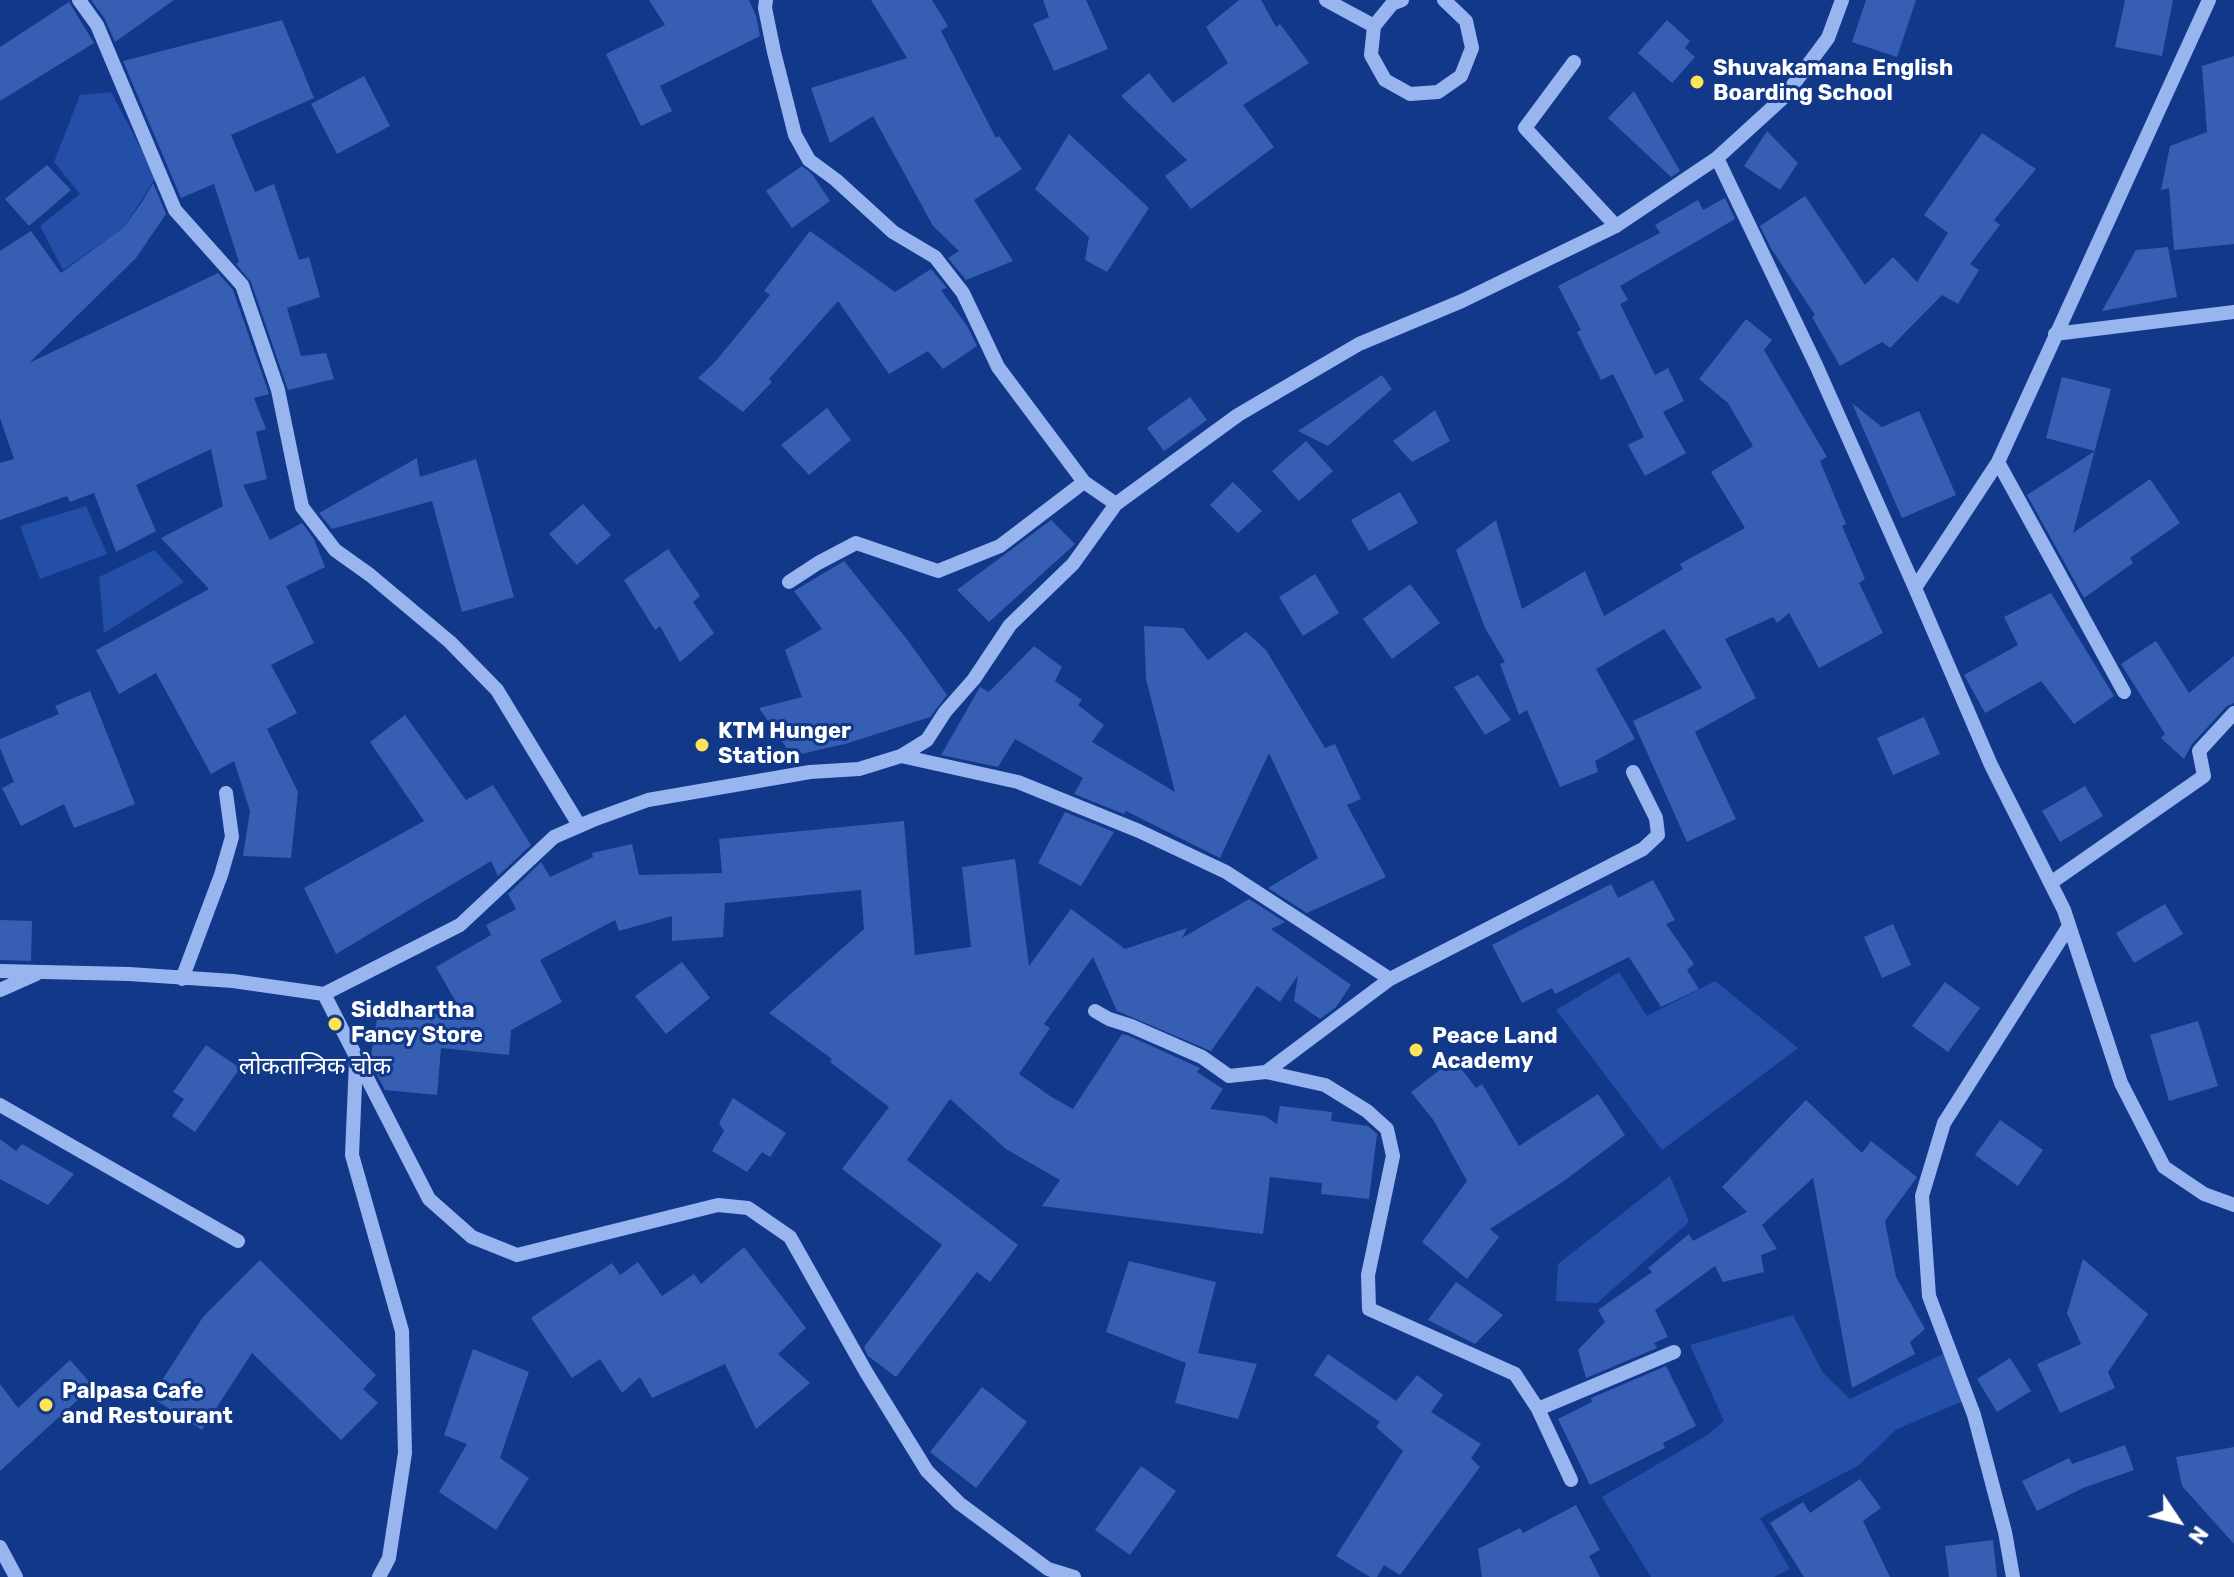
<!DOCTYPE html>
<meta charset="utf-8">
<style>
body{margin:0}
#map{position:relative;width:2234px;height:1577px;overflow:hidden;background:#123889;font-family:Rubik,sans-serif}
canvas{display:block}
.north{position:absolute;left:2138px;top:1481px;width:80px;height:80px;-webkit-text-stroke:6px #123889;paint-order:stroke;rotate:125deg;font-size:22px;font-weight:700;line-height:32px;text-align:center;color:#fff}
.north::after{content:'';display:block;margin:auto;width:28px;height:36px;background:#fff;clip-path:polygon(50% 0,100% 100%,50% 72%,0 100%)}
</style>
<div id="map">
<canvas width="2234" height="1577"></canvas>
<div class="north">N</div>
</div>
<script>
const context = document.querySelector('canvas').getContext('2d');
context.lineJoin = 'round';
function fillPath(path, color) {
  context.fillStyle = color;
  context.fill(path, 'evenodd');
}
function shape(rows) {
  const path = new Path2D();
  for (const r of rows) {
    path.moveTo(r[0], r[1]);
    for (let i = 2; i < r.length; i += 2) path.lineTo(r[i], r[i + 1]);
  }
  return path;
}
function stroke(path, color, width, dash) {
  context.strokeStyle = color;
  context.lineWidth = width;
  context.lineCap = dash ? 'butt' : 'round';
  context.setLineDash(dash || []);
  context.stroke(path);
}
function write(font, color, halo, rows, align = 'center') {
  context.font = font + ' Rubik,"Noto Sans Devanagari",sans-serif';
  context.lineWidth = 6;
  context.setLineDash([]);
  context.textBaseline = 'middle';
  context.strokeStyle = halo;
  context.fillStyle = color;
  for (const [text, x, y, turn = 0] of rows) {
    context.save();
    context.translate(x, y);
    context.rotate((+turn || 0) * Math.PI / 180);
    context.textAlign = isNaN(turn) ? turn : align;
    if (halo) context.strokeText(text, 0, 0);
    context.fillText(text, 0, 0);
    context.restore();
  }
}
fillPath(shape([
 [111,92,156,177,124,227,63,270,40,226,80,194,54,162,80,95],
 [86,506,107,554,40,579,20,526],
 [154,550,184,582,104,633,99,577],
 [1619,972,1647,1016,1715,981,1798,1048,1662,1150,1556,1010],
 [1670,1176,1689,1222,1597,1303,1556,1301,1558,1264],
 [1793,1315,1823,1373,1850,1399,1943,1354,1968,1399,1897,1429,1859,1465,1760,1518,1790,1569,1774,1577,1651,1577,1602,1497,1707,1435,1724,1421,1690,1345]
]), '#244fa8');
fillPath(shape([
 [91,0,174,0,115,42,105,19],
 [649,0,749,0,756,16,760,36,660,86,672,111,641,126,606,54,665,25],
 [871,0,932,0,948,26,941,31,996,138,999,136,1022,169,974,200,1013,261,966,280,948,258,959,251,933,226,873,116,830,143,811,88,907,58],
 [1043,0,1086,0,1108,49,1054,71,1033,24,1049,17],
 [1239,0,1261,0,1276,27,1280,24,1309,63,1243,105,1274,147,1191,209,1165,176,1187,160,1121,96,1149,73,1173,103,1228,63,1206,27],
 [1866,0,1916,0,1897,57,1852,42],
 [2125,0,2173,0,2162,56,2115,47],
 [69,2,94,43,0,101,0,47],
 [282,20,314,98,231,135,255,192,274,184,299,260,309,257,320,297,287,308,301,356,326,353,334,379,288,390,251,282,236,264,239,262,214,184,181,198,123,61],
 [1667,20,1690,41,1685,48,1695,57,1672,83,1638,53],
 [2234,56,2234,244,2174,250,2169,188,2161,190,2170,146,2207,132,2202,66],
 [364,76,390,126,337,154,311,104],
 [1634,91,1680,171,1671,177,1608,118],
 [1767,131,1798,163,1780,190,1744,166],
 [1982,133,2036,169,1994,220,2000,225,1970,264,1979,270,1958,304,1942,295,1890,348,1882,342,1840,366,1812,317,1815,315,1772,250,1760,226,1805,196,1865,285,1893,257,1917,282,1948,233,1924,215],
 [1069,134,1149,208,1107,272,1085,260,1089,237,1035,189],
 [47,165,71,190,29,226,5,199],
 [802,166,812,174,830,201,792,228,766,191],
 [153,183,166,214,136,258,29,363,218,273,233,290,269,394,254,398,266,429,256,432,267,479,243,485,270,540,302,523,314,539,325,567,286,586,314,643,271,665,297,713,267,729,298,792,291,858,243,856,250,811,234,761,211,774,156,673,119,694,96,650,209,589,161,538,223,506,211,449,136,485,156,531,116,552,94,493,70,502,67,496,0,520,0,463,14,459,0,418,0,251,31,231,61,273,124,227,142,202],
 [1725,198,1735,219,1620,286,1628,300,1620,304,1655,375,1668,368,1684,401,1663,412,1686,453,1645,476,1628,445,1644,437,1613,374,1601,380,1577,332,1581,330,1558,286,1660,233,1655,225,1698,200,1703,210],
 [810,231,895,292,931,269,947,288,941,290,967,326,977,346,943,369,928,351,889,374,838,301,769,379,772,382,743,412,698,378,715,362,770,295,764,291],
 [2168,247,2177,297,2102,311,2136,250],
 [1746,319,1772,340,1764,350,1827,457,1820,461,1846,524,1842,526,1865,579,1859,583,1883,633,1819,668,1789,613,1777,623,1773,617,1725,639,1756,698,1695,732,1736,819,1687,842,1633,721,1702,688,1664,629,1596,669,1635,739,1595,761,1598,772,1560,787,1527,710,1519,715,1500,664,1505,662,1485,628,1456,550,1496,520,1522,609,1585,571,1604,616,1683,569,1680,564,1745,528,1711,472,1753,446,1728,403,1699,379],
 [1382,375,1392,389,1328,446,1298,431],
 [2062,377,2111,389,2073,533,2150,479,2180,523,2130,558,2133,563,2084,598,2027,495,2095,451,2046,438],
 [1190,397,1207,420,1164,451,1147,428],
 [1852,403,1882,427,1919,411,1956,495,1902,518],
 [827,408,851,440,809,475,781,445],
 [1435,410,1450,441,1412,462,1393,441],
 [1306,441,1333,471,1299,501,1272,471],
 [417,458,420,477,476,459,514,597,462,612,432,501,332,529,319,513],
 [1233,482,1262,511,1238,533,1210,505],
 [1400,492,1418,523,1369,551,1351,520],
 [583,504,611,535,577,565,549,534],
 [1051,520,1075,544,989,622,957,590],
 [668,549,700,596,693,602,714,633,680,662,660,626,655,630,624,580],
 [844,561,906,638,947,695,930,717,845,744,792,756,759,708,802,697,785,650,822,629,794,591],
 [1315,574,1339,613,1303,636,1279,597],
 [1410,584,1440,623,1392,659,1363,619],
 [2051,593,2114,696,2074,724,2041,681,1985,713,1964,675,2018,645,2004,617],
 [1144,626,1183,628,1208,660,1246,632,1266,650,1325,748,1335,744,1361,799,1347,805,1386,877,1307,913,1268,888,1318,858,1269,753,1220,858,1126,811,1124,814,1074,794,1083,778,1015,739,998,767,941,755,980,687,989,692,1034,646,1062,667,1055,681,1082,700,1078,705,1104,725,1092,742,1175,792,1146,679],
 [2156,641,2189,693,2234,656,2234,703,2227,706,2192,744,2184,759,2161,738,2165,734,2121,664],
 [1478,675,1511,720,1485,735,1454,687],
 [90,691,135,804,74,828,64,804,21,826,2,788,14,782,0,748,0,739,59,714,55,706],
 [405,715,466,800,493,785,531,845,498,876,491,861,336,954,304,888,424,821,370,742],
 [1924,717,1940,754,1893,775,1877,738],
 [2085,786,2103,816,2060,842,2042,811],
 [1065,812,1114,832,1081,886,1038,863],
 [904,821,915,955,971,947,962,867,1015,859,1029,966,1071,909,1125,949,1187,928,1182,938,1249,899,1285,922,1271,929,1351,985,1336,1007,1320,1019,1294,1001,1298,975,1280,1002,1257,986,1211,1051,1117,1011,1093,957,1044,1024,1050,1028,1019,1074,1050,1096,1073,1109,1122,1034,1127,1035,1200,1068,1197,1072,1223,1089,1210,1109,1265,1116,1277,1124,1280,1106,1332,1112,1331,1121,1368,1126,1377,1134,1369,1199,1321,1194,1322,1183,1270,1177,1263,1234,1042,1206,1060,1180,1006,1149,950,1099,907,1160,1018,1245,990,1282,977,1272,896,1377,868,1356,864,1347,942,1245,842,1169,889,1107,830,1062,832,1059,769,1013,864,929,861,890,725,903,723,937,672,941,672,916,619,931,615,920,540,960,562,1002,511,1030,509,1055,441,1048,437,1095,385,1090,370,1062,379,1006,465,1018,436,967,491,935,486,925,516,909,508,894,541,862,550,877,593,857,592,853,632,844,639,875,722,873,719,839],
 [1653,880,1675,920,1666,924,1694,964,1687,970,1699,989,1661,1007,1629,957,1555,994,1552,988,1522,1003,1492,945,1611,884,1618,898],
 [2165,904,2183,934,2134,963,2116,933],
 [0,920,32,921,31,961,0,960],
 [1893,924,1911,965,1882,978,1864,937],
 [682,962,710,998,666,1034,635,996],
 [1945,982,1980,1008,1948,1052,1912,1026],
 [2198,1021,2218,1086,2169,1101,2150,1035],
 [206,1045,240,1068,195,1132,172,1116,184,1099,173,1092],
 [1454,1059,1476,1088,1482,1084,1519,1146,1598,1094,1625,1135,1564,1181,1490,1229,1499,1237,1467,1279,1422,1242,1467,1181,1434,1121,1411,1092],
 [733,1098,786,1133,770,1157,762,1152,747,1172,712,1151,724,1131,719,1123],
 [1806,1100,1862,1153,1871,1141,1917,1177,1885,1221,1896,1277,1925,1329,1910,1342,1915,1354,1852,1388,1813,1178,1762,1225,1777,1249,1761,1255,1764,1272,1723,1282,1715,1266,1655,1310,1668,1337,1654,1343,1657,1348,1586,1378,1578,1350,1605,1322,1598,1310,1652,1272,1648,1268,1689,1234,1693,1241,1747,1212,1722,1187],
 [2000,1120,2043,1150,2018,1186,1975,1155],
 [0,1139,16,1151,22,1144,74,1174,48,1205,0,1179],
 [744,1247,806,1328,778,1354,810,1383,756,1429,725,1364,652,1398,640,1377,622,1393,600,1359,572,1378,531,1318,612,1263,620,1275,638,1262,662,1296,694,1274,701,1284],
 [2083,1259,2148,1314,2108,1372,2115,1388,2060,1413,2037,1364,2081,1344,2067,1313],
 [260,1260,376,1375,363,1389,378,1403,341,1440,252,1353,202,1430,151,1397,203,1317],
 [1129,1261,1216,1282,1198,1353,1257,1364,1238,1419,1175,1403,1186,1363,1106,1332],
 [1456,1282,1503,1315,1475,1344,1428,1320],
 [473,1349,529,1372,500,1458,529,1478,496,1530,439,1492,467,1444,444,1435],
 [1328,1354,1396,1401,1417,1375,1443,1395,1431,1412,1481,1444,1471,1458,1480,1467,1400,1575,1384,1565,1377,1577,1370,1577,1336,1556,1403,1451,1376,1427,1380,1422,1314,1375],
 [2010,1358,2031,1391,1997,1412,1977,1379],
 [70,1360,93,1386,0,1471,0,1384,18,1408],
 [1666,1366,1696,1426,1663,1443,1665,1448,1590,1485,1558,1419,1592,1402,1591,1398],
 [982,1387,1027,1422,976,1488,930,1452],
 [2125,1445,2134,1470,2083,1488,2037,1511,2022,1481,2069,1458,2072,1464],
 [2234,1447,2234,1544,2182,1486,2176,1457],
 [1141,1466,1176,1491,1130,1555,1095,1530],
 [1860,1479,1881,1508,1863,1521,1890,1577,1804,1577,1770,1523,1803,1502,1810,1513],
 [1576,1505,1600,1550,1589,1556,1600,1577,1482,1577,1478,1549,1520,1528,1523,1533],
 [1993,1540,1997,1577,1949,1577,1945,1546]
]), '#365eb2');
stroke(shape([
 [79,0,97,25,175,210,242,285,278,390,302,507,335,550,370,575,450,642,497,690,579,825],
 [766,0,765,8,774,52,795,135,809,160,836,180,893,232,935,257,963,293,998,367,1084,482,1116,504],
 [1326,0,1374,26],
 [1402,0,1392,4,1374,26,1371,55,1385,80,1410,94,1438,92,1461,76,1472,48,1466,21,1444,0],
 [1574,62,1525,128,1616,226],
 [1717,158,1816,365,1915,588,1991,765,2064,910,2121,1083,2164,1167,2204,1194,2234,1205],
 [2055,334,2234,312],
 [1998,462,2124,692],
 [789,582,818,563,856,543,938,571,1000,546,1084,482],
 [1915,588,1998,462,2209,0],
 [901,756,1018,782,1139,831,1226,872,1390,979],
 [2052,882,2204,776,2199,751,2234,713],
 [0,971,129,974,233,981,324,994,460,925,554,837,593,820,648,800,810,772,859,769,901,756,927,740,945,712,974,679,1010,625,1073,564,1116,504,1238,415,1359,344,1462,301,1616,226,1717,158,1784,97,1828,38,1842,0],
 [182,979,221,875,232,837,226,793],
 [0,990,36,974],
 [324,994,429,1199,472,1237,517,1255,718,1205,748,1208,790,1237,866,1372,927,1471,959,1503,1048,1569,1074,1577],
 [1095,1011,1109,1019,1131,1026,1202,1057,1229,1076,1266,1072,1325,1085,1367,1111,1387,1129,1393,1156,1368,1275,1369,1309,1515,1374,1538,1409,1674,1352],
 [356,1061,352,1155,402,1331,405,1453,389,1558,379,1577],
 [1266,1072,1390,979,1643,849,1658,835,1656,818,1633,772],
 [0,1105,238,1241],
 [1538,1409,1571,1480],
 [0,1547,16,1577],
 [2013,1577,2005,1532,1974,1415,1929,1296,1922,1196,1944,1123,2069,926]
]), '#98b5f0', 14);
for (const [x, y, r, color] of [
 [1697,82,8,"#ffe357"],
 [702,745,8,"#ffe357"],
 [335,1024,8,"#ffe357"],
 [1416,1050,8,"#ffe357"],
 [46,1405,8,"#ffe357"]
]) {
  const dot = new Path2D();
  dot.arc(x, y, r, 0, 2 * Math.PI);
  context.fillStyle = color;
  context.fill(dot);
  stroke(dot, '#123889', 3);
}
write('bold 22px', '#fff', '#123889', [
 ["Shuvakamana English",1713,69],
 ["Boarding School",1713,94],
 ["KTM Hunger",718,732],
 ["Station",718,757],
 ["Siddhartha",351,1011],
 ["Fancy Store",351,1036],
 ["Peace Land",1432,1037],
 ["Academy",1432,1062],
 ["Palpasa Cafe",62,1392],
 ["and Restourant",62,1417]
], 'left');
write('24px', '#fff', '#123889', [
 ["लोकतान्त्रिक चोक",315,1067]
]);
</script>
